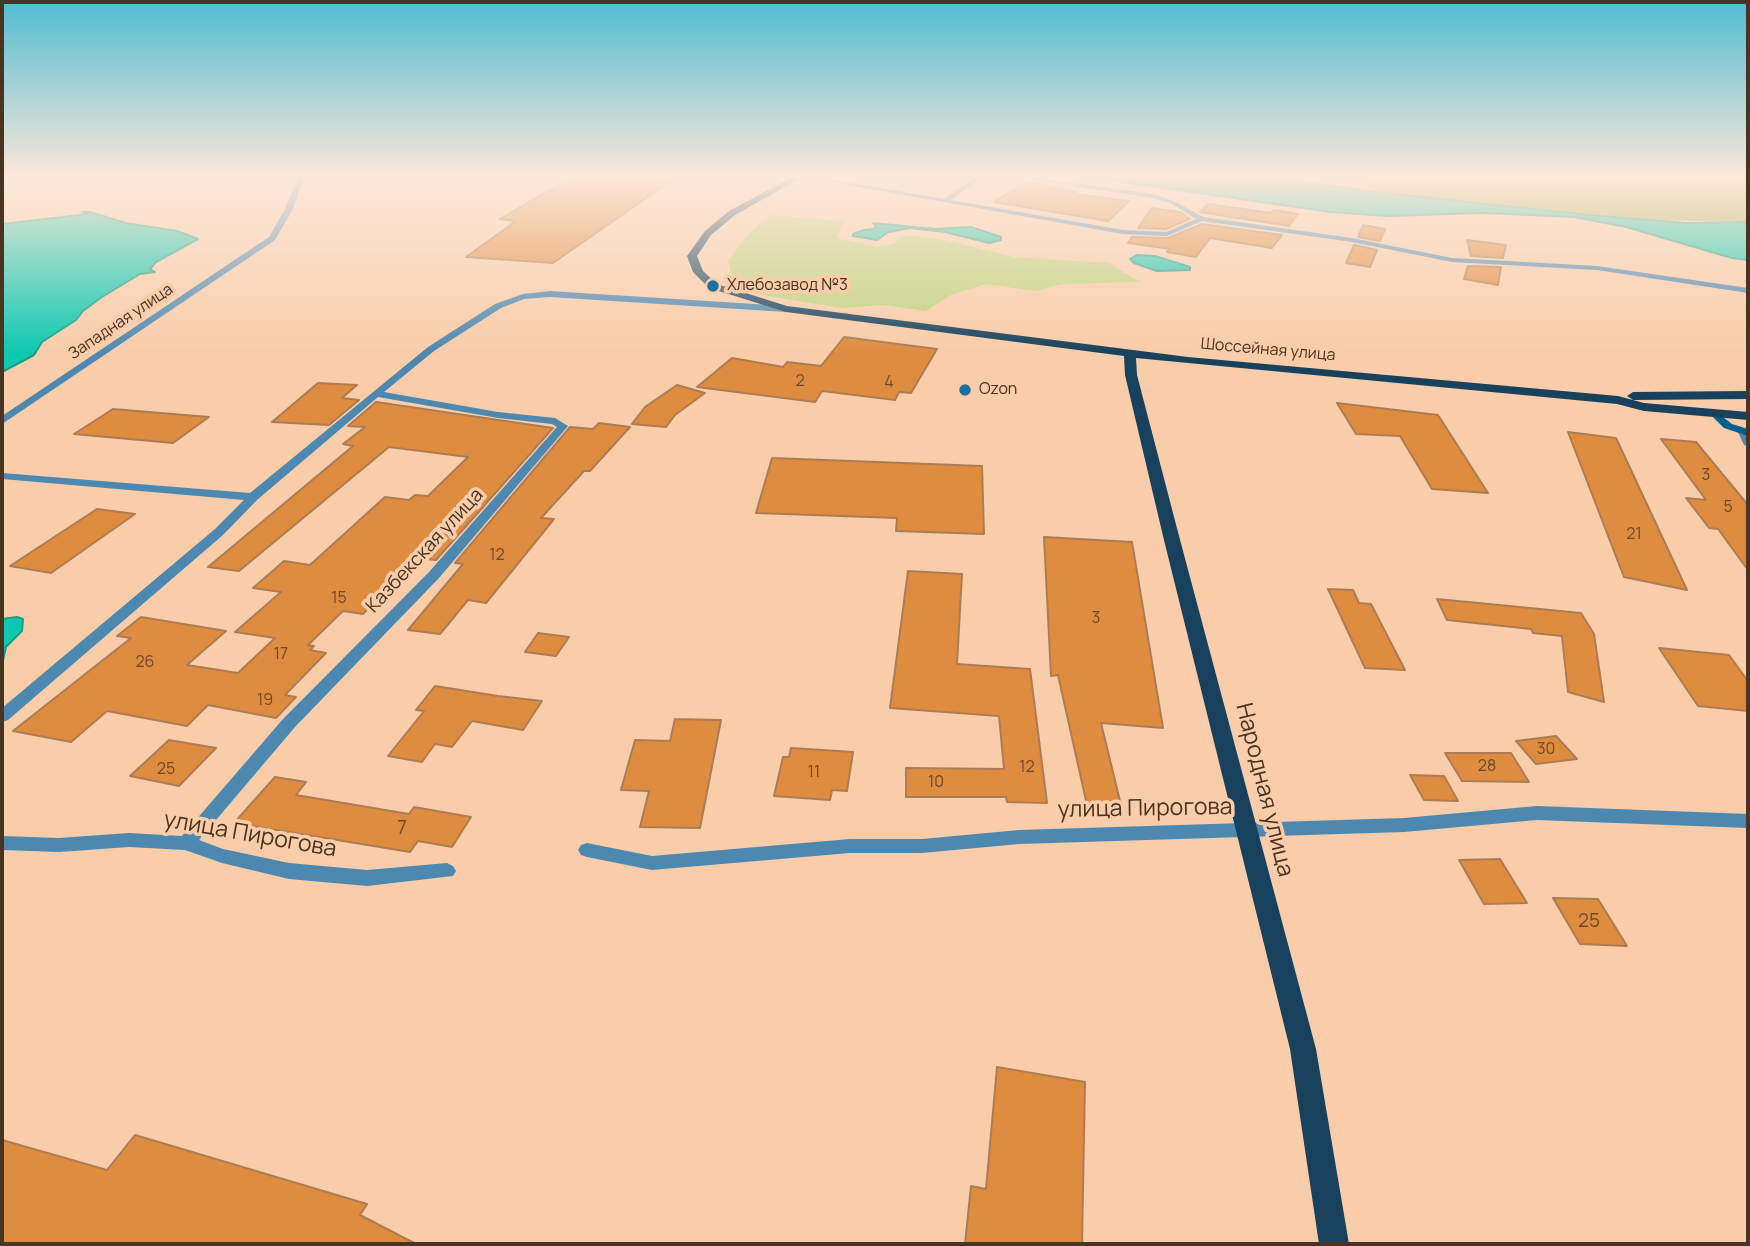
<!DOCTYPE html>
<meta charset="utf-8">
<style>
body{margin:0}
#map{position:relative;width:1750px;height:1246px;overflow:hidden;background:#f9cdaa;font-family:Manrope,sans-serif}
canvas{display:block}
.frame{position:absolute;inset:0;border:4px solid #493321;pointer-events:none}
</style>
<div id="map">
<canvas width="1750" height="1246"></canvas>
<div class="frame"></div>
</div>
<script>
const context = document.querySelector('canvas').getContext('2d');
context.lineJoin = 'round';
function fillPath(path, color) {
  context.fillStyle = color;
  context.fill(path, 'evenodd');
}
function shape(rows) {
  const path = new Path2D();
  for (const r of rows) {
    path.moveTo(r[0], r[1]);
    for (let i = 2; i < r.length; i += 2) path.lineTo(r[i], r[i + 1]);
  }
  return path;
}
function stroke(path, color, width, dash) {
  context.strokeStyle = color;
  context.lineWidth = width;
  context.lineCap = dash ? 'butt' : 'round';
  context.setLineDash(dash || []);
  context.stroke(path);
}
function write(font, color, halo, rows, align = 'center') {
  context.font = font + ' Manrope,sans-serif';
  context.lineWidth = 7;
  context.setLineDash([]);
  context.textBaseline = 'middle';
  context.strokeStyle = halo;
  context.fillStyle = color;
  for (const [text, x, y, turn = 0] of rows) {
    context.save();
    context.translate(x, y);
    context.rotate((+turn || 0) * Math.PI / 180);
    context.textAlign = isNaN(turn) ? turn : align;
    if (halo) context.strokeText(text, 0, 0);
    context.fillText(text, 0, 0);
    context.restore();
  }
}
fillPath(shape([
 [768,215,844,221,837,238,877,247,894,244,904,235,945,240,1014,257,1109,263,1140,282,1063,284,1035,291,986,284,951,295,926,311,884,305,841,308,756,294,733,279,728,261,745,238]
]), '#bed37e');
fillPath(shape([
 [1362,178,1748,178,1748,222,1655,220,1373,192]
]), '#9bb248');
const water = shape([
 [1095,178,1281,178,1373,192,1592,215,1686,223,1747,222,1748,260,1732,258,1626,227,1574,217,1483,213,1387,216,1330,212,1095,178],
 [82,212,90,212,126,223,177,231,198,239,156,262,150,269,155,272,140,274,102,297,83,311,76,320,42,342,34,355,2,372,2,224,88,214,82,212],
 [873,223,934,229,971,227,1001,237,1001,240,989,243,945,232,910,228,888,232,877,240,853,236,853,234,864,230,873,229,876,227,873,223],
 [1137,255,1155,256,1190,267,1190,270,1157,271,1134,263,1130,259,1137,255],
 [17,617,23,619,22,631,6,647,2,665,2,619,17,617]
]);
fillPath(water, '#0dc9b1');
stroke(water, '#1f9c86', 2);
const building = shape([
 [570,178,675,178,553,263,466,257,516,221,500,219,570,178],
 [1026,182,1077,192,1074,194,1129,201,1108,221,994,202,1026,182],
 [1208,204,1271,213,1274,210,1298,214,1289,226,1200,212,1208,204],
 [1152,208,1180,212,1190,219,1166,229,1138,228,1152,208],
 [1202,224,1282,235,1272,248,1210,238,1196,257,1167,252,1170,249,1128,243,1132,237,1168,238,1202,224],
 [1363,225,1385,229,1380,241,1358,237,1363,225],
 [1467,240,1506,245,1503,258,1471,256,1467,240],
 [1354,245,1377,250,1370,267,1346,263,1354,245],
 [1468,266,1501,267,1498,285,1464,279,1468,266],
 [844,337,937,349,911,393,899,392,895,400,822,391,815,402,697,387,732,358,783,367,787,362,821,366,844,337],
 [318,383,357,385,342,398,359,400,329,425,272,422,318,383],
 [677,385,705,393,675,415,666,427,632,424,645,407,677,385],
 [376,402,553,428,436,560,417,558,363,614,343,611,308,645,314,646,310,650,326,653,285,695,296,697,276,718,208,705,187,726,107,711,71,742,13,731,131,638,117,636,141,617,226,631,187,665,238,673,275,638,235,632,281,592,253,588,284,561,310,565,385,497,409,500,415,495,428,496,468,457,389,447,239,571,208,567,353,446,343,444,365,427,348,426,376,402],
 [1337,403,1438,415,1488,493,1432,489,1400,436,1356,434,1337,403],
 [113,409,209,417,173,443,74,434,113,409],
 [599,423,630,427,590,471,584,471,541,518,554,519,486,603,468,600,440,634,408,630,463,564,455,563,570,427,593,429,599,423],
 [1568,432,1616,438,1687,590,1624,577,1568,432],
 [1661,439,1696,442,1748,505,1748,570,1718,529,1709,528,1686,498,1706,500,1661,439],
 [772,458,982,466,984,534,896,531,897,518,756,513,772,458],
 [97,509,135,514,51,573,10,566,97,509],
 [1044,537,1132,542,1163,728,1101,723,1121,805,1087,805,1058,675,1051,676,1044,537],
 [908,571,962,574,957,664,1030,669,1047,803,1007,802,1006,797,906,797,906,768,1004,769,999,716,890,708,908,571],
 [1328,589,1353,590,1359,603,1371,604,1405,670,1365,668,1328,589],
 [1437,599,1581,613,1594,634,1604,702,1568,692,1562,636,1533,633,1531,629,1447,620,1437,599],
 [538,633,569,637,556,656,525,652,538,633],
 [1659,648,1729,655,1748,681,1748,711,1698,706,1659,648],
 [435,686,498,696,542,701,523,730,472,721,452,747,435,744,422,762,388,756,424,711,416,710,435,686],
 [675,719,721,720,700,828,640,827,649,791,621,790,635,740,670,741,675,719],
 [1556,736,1577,759,1536,764,1516,741,1556,736],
 [169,740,216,748,179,786,130,776,169,740],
 [791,748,853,752,847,791,832,790,830,800,774,796,783,757,789,757,791,748],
 [1445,753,1511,753,1529,782,1462,781,1445,753],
 [1410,775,1444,776,1458,801,1424,800,1410,775],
 [275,777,306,782,296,795,409,814,414,807,471,817,452,847,418,841,410,852,234,823,275,777],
 [1500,859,1527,903,1484,904,1459,860,1500,859],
 [1553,898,1598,899,1627,946,1580,944,1553,898],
 [997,1067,1085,1082,1082,1244,965,1244,971,1186,986,1189,997,1067],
 [135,1135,367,1204,360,1215,416,1244,2,1244,2,1140,107,1170,135,1135]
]);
fillPath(building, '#de8c40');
stroke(building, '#ae7c52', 2);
fillPath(shape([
 [298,178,304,178,292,211,275,240,2,424,2,416,269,237,284,211,298,178],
 [808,178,823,178,944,199,974,178,981,178,951,200,1123,230,1166,232,1196,219,1172,204,1153,198,1020,178,1038,178,1154,194,1176,202,1203,217,1352,238,1452,258,1597,266,1748,288,1748,293,1597,270,1452,262,1352,242,1202,221,1167,236,1123,234,808,178],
 [550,291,786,306,790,309,786,312,550,297,524,299,501,308,434,351,384,392,498,412,555,418,568,426,439,578,295,727,199,840,223,849,289,863,367,870,447,863,453,866,456,871,453,876,367,886,289,879,222,863,185,850,129,847,59,852,2,850,2,836,59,838,129,833,182,836,283,719,429,572,557,427,552,424,498,418,378,397,257,500,223,535,8,720,2,722,2,708,215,529,244,500,2,479,2,473,250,493,428,347,495,304,523,294,550,291],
 [1743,429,1748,432,1748,446,1744,445,1738,432,1743,429],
 [1537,806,1748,814,1748,828,1537,820,1404,832,1019,844,922,853,850,853,652,870,587,857,581,855,578,850,581,845,587,843,652,856,850,839,922,839,1019,830,1404,818,1537,806]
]), '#4d88b1');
fillPath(shape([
 [1715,411,1732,424,1748,429,1748,436,1724,428,1710,414,1715,411]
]), '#025f8e');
fillPath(shape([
 [791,178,801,178,735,215,711,235,697,256,703,271,717,284,787,306,1188,357,1618,396,1644,403,1748,412,1748,420,1644,411,1617,404,1136,358,1137,375,1179,536,1316,1049,1349,1244,1319,1244,1290,1049,1163,536,1125,375,1124,356,786,312,709,288,693,272,687,256,705,231,729,211,791,178],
 [1748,391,1748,399,1633,400,1627,396,1633,392,1748,391]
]), '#17415c');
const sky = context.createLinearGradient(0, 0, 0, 353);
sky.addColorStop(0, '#50bcd2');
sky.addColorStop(0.5, '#fce8d9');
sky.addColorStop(1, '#fce8d900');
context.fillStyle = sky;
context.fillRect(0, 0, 1750, 353);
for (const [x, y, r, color] of [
 [713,286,7,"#1c6fa0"],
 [965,390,7,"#1c6fa0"]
]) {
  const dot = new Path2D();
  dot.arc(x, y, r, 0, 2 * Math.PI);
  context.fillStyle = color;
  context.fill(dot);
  stroke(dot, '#f9cdaa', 2.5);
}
write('16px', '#493321', '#f9cdaa', [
 ["Хлебозавод №3",727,286],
 ["Ozon",979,390]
], 'left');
write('16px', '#493321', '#f9cdaa', [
 ["Западная улица",121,322,-34],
 ["Шоссейная улица",1268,350,5]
]);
write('16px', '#6e4929', null, [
 ["2",800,382],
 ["4",889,383],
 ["3",1706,476],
 ["5",1728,508],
 ["21",1634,535],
 ["12",497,556],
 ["15",339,599],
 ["3",1096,619],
 ["17",281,655],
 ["26",145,663],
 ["19",265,701],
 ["30",1546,750],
 ["28",1487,767],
 ["12",1027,768],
 ["25",166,770],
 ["11",814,773],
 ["10",936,783]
]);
write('19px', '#493321', '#f9cdaa', [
 ["Казбекская улица",425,551,-47]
]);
write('19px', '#6e4929', null, [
 ["7",402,829],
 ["25",1589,922]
]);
write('23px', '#493321', '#f9cdaa', [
 ["Народная улица",1264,790,76],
 ["улица Пирогова",1145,809,-1],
 ["улица Пирогова",250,835,10]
]);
</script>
